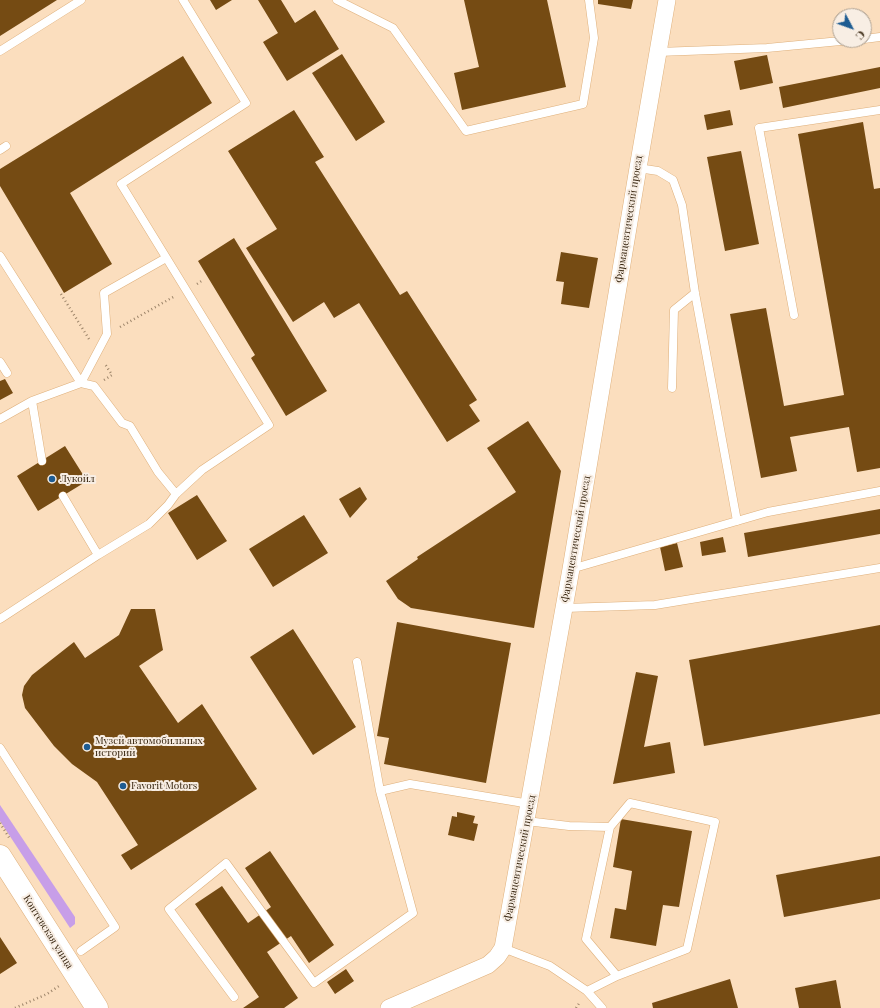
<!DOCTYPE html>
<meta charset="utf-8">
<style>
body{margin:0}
#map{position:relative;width:880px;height:1008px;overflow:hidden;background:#fbdebe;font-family:"Playfair Display",serif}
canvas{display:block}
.north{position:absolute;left:832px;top:8px;width:40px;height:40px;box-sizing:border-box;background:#f8eee4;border:1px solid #aa9d8e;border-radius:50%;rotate:131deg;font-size:11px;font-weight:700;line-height:16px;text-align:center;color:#36240e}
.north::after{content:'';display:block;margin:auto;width:14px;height:18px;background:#1e5c92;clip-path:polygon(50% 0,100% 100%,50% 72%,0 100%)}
</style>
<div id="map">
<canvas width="880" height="1008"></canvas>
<div class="north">С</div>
</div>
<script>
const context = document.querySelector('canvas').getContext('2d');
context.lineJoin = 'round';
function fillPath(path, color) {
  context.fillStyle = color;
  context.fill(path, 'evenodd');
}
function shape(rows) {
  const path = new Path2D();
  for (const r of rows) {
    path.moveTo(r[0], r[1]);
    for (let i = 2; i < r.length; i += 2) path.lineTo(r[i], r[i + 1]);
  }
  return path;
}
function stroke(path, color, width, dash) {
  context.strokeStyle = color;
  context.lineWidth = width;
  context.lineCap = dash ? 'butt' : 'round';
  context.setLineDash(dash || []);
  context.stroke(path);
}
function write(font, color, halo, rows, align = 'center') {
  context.font = font + ' "Playfair Display",serif';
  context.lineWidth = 4;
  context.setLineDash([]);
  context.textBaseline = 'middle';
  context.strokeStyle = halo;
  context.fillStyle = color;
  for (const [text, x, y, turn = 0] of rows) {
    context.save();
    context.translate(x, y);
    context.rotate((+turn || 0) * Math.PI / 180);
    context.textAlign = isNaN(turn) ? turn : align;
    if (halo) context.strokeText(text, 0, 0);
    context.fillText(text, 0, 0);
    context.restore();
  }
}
fillPath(shape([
 [0,805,75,917,75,924,70,928,0,821]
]), '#c79ee8');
fillPath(shape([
 [0,0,57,0,0,36],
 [210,0,232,0,216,10],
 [258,0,281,0,295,23,315,10,339,49,287,81,263,42,278,33],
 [464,0,547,0,566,87,462,110,454,73,479,67],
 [598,0,633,0,631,9,598,4],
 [342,54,385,122,356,141,312,73],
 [767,55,773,83,740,90,734,61],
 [183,56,212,103,70,193,112,264,64,293,0,186,0,169],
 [880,67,880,88,783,108,779,87],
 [294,110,324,157,315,162,400,295,407,291,477,400,469,405,480,421,447,442,359,303,334,318,324,302,293,322,246,248,277,229,228,151],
 [730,110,733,125,707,130,704,115],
 [863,122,874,189,880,188,880,468,857,472,849,427,790,437,797,471,761,478,730,314,766,308,784,406,844,395,798,134],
 [741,151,759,244,725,251,707,157],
 [234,238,327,391,286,416,251,358,255,355,198,261],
 [561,252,598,258,589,308,561,304,564,282,556,281],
 [5,379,13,393,0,400,0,381],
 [528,421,561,471,534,628,411,608,398,599,386,581,418,559,417,557,516,492,487,448],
 [65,446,87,481,38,511,17,476],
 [360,487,367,499,350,518,339,499],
 [197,495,227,541,197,560,168,513],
 [880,509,880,534,748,557,744,533],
 [304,515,328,553,273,587,249,549],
 [723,537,726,552,702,556,700,542],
 [677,543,683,567,665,571,660,547],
 [131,609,155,609,163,650,139,666,178,723,202,704,257,789,131,870,121,855,138,845,97,782,72,764,54,746,25,708,22,695,24,686,32,675,74,642,85,658,119,635],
 [397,622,511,643,486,783,384,764,389,738,377,736],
 [880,625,880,714,704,746,689,660],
 [293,629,356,727,313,755,250,657],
 [636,672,658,676,644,747,670,742,675,773,613,784],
 [457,812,475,816,473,823,478,824,474,841,448,835,452,816,457,817],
 [621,819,692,831,679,907,663,905,656,946,610,938,615,908,626,910,632,871,613,867],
 [270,851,334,945,309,963,291,936,267,952,298,998,284,1008,243,1008,259,997,195,904,222,886,248,923,271,907,245,868],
 [880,856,880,899,784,917,776,875],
 [0,937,17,963,0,974],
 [346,969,354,981,335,994,327,982],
 [730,979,738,1008,653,1008,652,1003],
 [836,980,841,1008,799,1008,795,988]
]), '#754b13');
const lane = shape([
 [337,0,393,28,466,131,583,104,594,38,589,0],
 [864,39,880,37],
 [0,51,81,0],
 [658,52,767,48,851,40],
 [0,150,6,146],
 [638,168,658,171,673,180,682,205,695,293,737,521],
 [0,256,81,383,32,401],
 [166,258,104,293,107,334,81,383,94,386,122,423,130,426,158,472,176,494],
 [794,315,759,128,880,110],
 [0,362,7,373],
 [672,388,674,310,695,293],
 [0,419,32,401,42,461],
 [98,555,149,524,168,505,176,494,202,470,269,425,121,184,246,103,183,0],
 [571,569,768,512,880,491],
 [565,608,655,605,880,568],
 [0,619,98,555,63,496],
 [357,662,380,791],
 [0,748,115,927,81,951],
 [526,821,569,826,610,827,630,803,715,822,687,949,617,976,586,939,610,827],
 [503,948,550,966,587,991,602,1008],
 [587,991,617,976],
 [234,997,169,909,226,863,314,983,413,913,380,791,410,784,530,804]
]);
const street = shape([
 [389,1008,488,965,497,957,503,948,571,569,638,168,667,0]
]);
const secondary = shape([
 [0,856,97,1008]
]);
stroke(lane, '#deaf7a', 9);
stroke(street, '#deaf7a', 18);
stroke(secondary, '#deaf7a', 23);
stroke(shape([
 [197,284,203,280],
 [61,294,89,339],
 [120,327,175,296],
 [104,380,112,375,105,364],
 [0,823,10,839],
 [15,1008,47,994,59,986],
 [576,1008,580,1002]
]), '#9d856a', 2.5, [1, 3]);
stroke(lane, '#fff', 8);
stroke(street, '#fff', 17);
stroke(secondary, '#fff', 22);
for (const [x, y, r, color] of [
 [52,479,4,"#1e5c92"],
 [87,747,4,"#1e5c92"],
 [123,786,4,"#1e5c92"]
]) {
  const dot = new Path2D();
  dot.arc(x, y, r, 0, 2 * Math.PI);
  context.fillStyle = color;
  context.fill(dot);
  stroke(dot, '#f8eee4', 1.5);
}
write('10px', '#36240e', '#f8eee4', [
 ["Фармацевтический проезд",629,219,-81],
 ["Фармацевтический проезд",576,539,-80],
 ["Фармацевтический проезд",520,858,-79],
 ["Коптевская улица",48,932,58]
]);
write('10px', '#36240e', '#f8eee4', [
 ["Лукойл",60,479],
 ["Музей автомобильных",95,741],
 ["историй",95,753],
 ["Favorit Motors",131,786]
], 'left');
</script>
